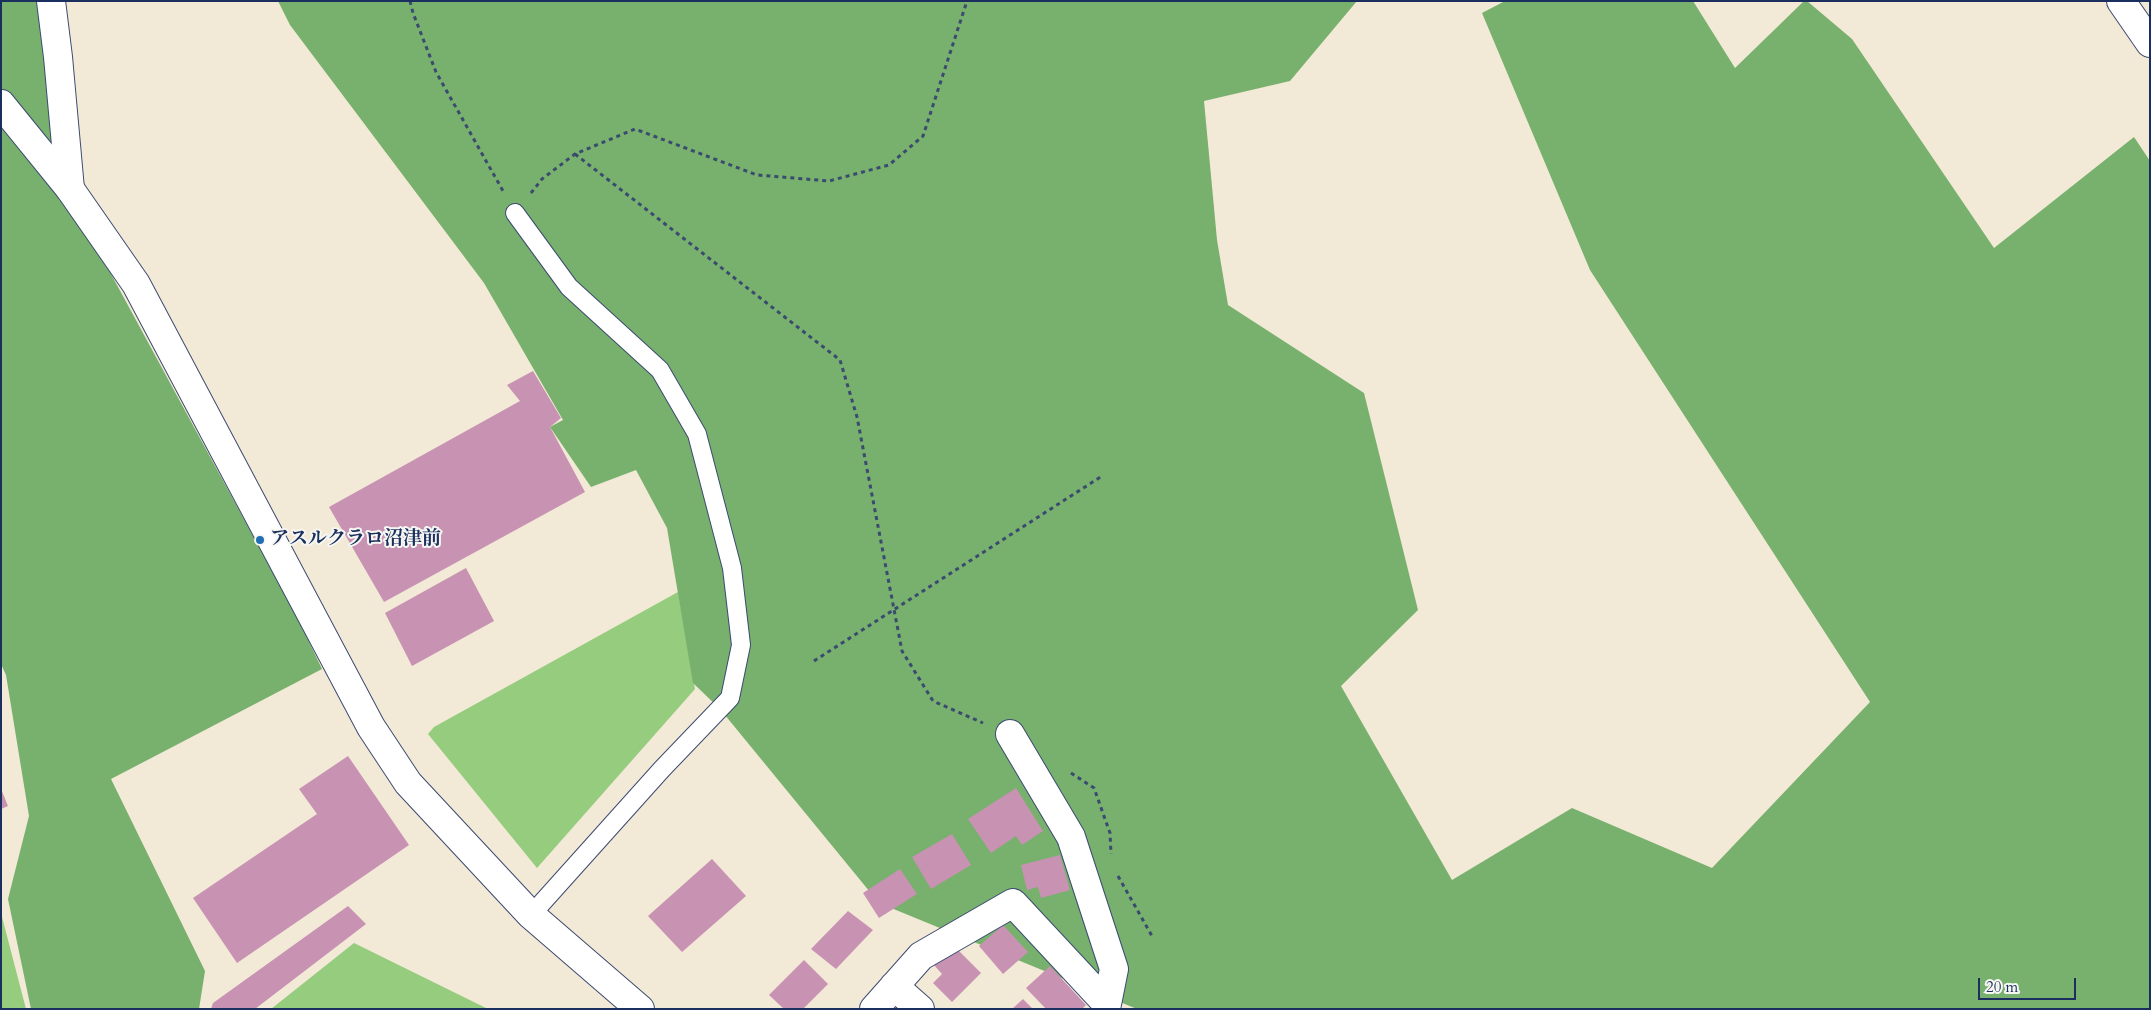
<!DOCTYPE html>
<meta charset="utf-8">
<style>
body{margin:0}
#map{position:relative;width:2151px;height:1010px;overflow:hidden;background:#f2e9d6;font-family:Cardo,serif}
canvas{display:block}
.frame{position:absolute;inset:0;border:2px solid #1b2f5e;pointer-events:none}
.scale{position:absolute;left:1978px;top:978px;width:98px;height:22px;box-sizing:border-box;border:2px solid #1b2f5e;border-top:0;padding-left:6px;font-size:15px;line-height:18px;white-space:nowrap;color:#1b2f5e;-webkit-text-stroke:4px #f6f6f2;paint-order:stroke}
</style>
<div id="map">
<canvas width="2151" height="1010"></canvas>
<div class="frame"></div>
<div class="scale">20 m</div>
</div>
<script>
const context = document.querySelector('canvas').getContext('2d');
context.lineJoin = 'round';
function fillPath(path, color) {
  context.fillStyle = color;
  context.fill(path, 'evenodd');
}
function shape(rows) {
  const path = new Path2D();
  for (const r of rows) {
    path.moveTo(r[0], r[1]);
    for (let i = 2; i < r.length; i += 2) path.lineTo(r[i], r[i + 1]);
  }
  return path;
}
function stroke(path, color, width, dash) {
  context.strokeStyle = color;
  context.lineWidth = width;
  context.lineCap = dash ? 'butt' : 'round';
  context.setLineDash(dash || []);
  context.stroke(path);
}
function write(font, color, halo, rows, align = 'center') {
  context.font = font + ' Cardo,"Noto Serif JP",serif';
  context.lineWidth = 4;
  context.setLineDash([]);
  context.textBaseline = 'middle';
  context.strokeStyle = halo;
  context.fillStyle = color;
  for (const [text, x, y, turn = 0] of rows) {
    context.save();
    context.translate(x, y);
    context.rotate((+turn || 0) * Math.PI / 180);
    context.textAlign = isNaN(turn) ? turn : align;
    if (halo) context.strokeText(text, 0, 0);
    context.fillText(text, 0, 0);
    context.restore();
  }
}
fillPath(shape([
 [678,592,695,689,537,868,428,734,434,727],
 [1,913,26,1009,1,1009],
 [354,943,488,1009,271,1009]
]), '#95cc7e');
fillPath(shape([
 [1,1,45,1,66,191,298,619,322,669,111,779,205,971,199,1009,31,1009,8,899,29,816,6,675,1,664],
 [278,1,1357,1,1290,81,1204,101,1217,240,1228,305,1364,393,1418,610,1341,686,1452,880,1572,808,1712,868,1870,702,1590,270,1482,13,1505,1,1693,1,1735,68,1804,1,1807,1,1852,39,1994,248,2134,137,2150,161,2150,1009,1137,1009,879,903,720,709,693,683,667,528,636,470,591,487,550,427,563,420,484,283,290,25]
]), '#78b06d');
fillPath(shape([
 [533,371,561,418,550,427,585,492,384,602,329,507,520,401,507,385],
 [466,568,494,621,412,666,385,613],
 [348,756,409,845,237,963,193,898,317,814,299,789],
 [1016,788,1043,831,1022,845,1016,836,991,853,968,819],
 [1,789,8,806,1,809],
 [952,834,971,865,931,889,912,857],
 [1060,855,1070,890,1041,898,1038,887,1027,890,1021,865],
 [712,859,746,896,682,952,648,916],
 [900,869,917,894,879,918,863,893],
 [348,906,366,924,255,1009,211,1009,213,1003],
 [848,911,873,930,836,969,811,949],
 [1003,925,1028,952,1003,974,979,946],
 [953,945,981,973,952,1002,933,983,942,974,933,964],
 [804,960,828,984,803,1009,784,1009,769,995],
 [1050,966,1086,1005,1082,1009,1046,1009,1026,988],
 [1023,999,1033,1009,1012,1009]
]), '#c892b3');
const lane = shape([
 [515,213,569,287,660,370,697,434,732,568,741,645,730,698,662,769,531,915]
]);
const street = shape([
 [51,1,58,57,70,189],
 [1010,734,1071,837,1114,969,1106,1009],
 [894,986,920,1009],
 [874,1009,921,956,1013,903,1107,1004]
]);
const secondary = shape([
 [2121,1,2150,43],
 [1,104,70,189,136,284,371,727,408,783,531,915,640,1009]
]);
stroke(lane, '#3b4b70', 20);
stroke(street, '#3b4b70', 30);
stroke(secondary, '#3b4b70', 30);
stroke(shape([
 [410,1,413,13,436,72,503,191],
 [575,154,840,360,857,417,902,651,933,701,983,723],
 [531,193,542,179,575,154,635,129,757,175,829,181,889,165,923,136,967,1],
 [1071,773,1094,788,1110,833,1111,854],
 [1118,876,1152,936]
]), '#3b4b70', 3, [4, 4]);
stroke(lane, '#fff', 18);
stroke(street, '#fff', 28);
stroke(secondary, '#fff', 28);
stroke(shape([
 [814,661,1102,476]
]), '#3b4b70', 3, [4, 4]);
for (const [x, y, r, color] of [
 [260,540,5,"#1f6fb2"]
]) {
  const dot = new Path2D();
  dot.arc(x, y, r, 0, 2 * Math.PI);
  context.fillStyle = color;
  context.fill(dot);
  stroke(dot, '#f6f6f2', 2);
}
write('bold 19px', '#1b2f5e', '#f6f6f2', [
 ["アスルクラロ沼津前",270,540]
], 'left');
</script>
